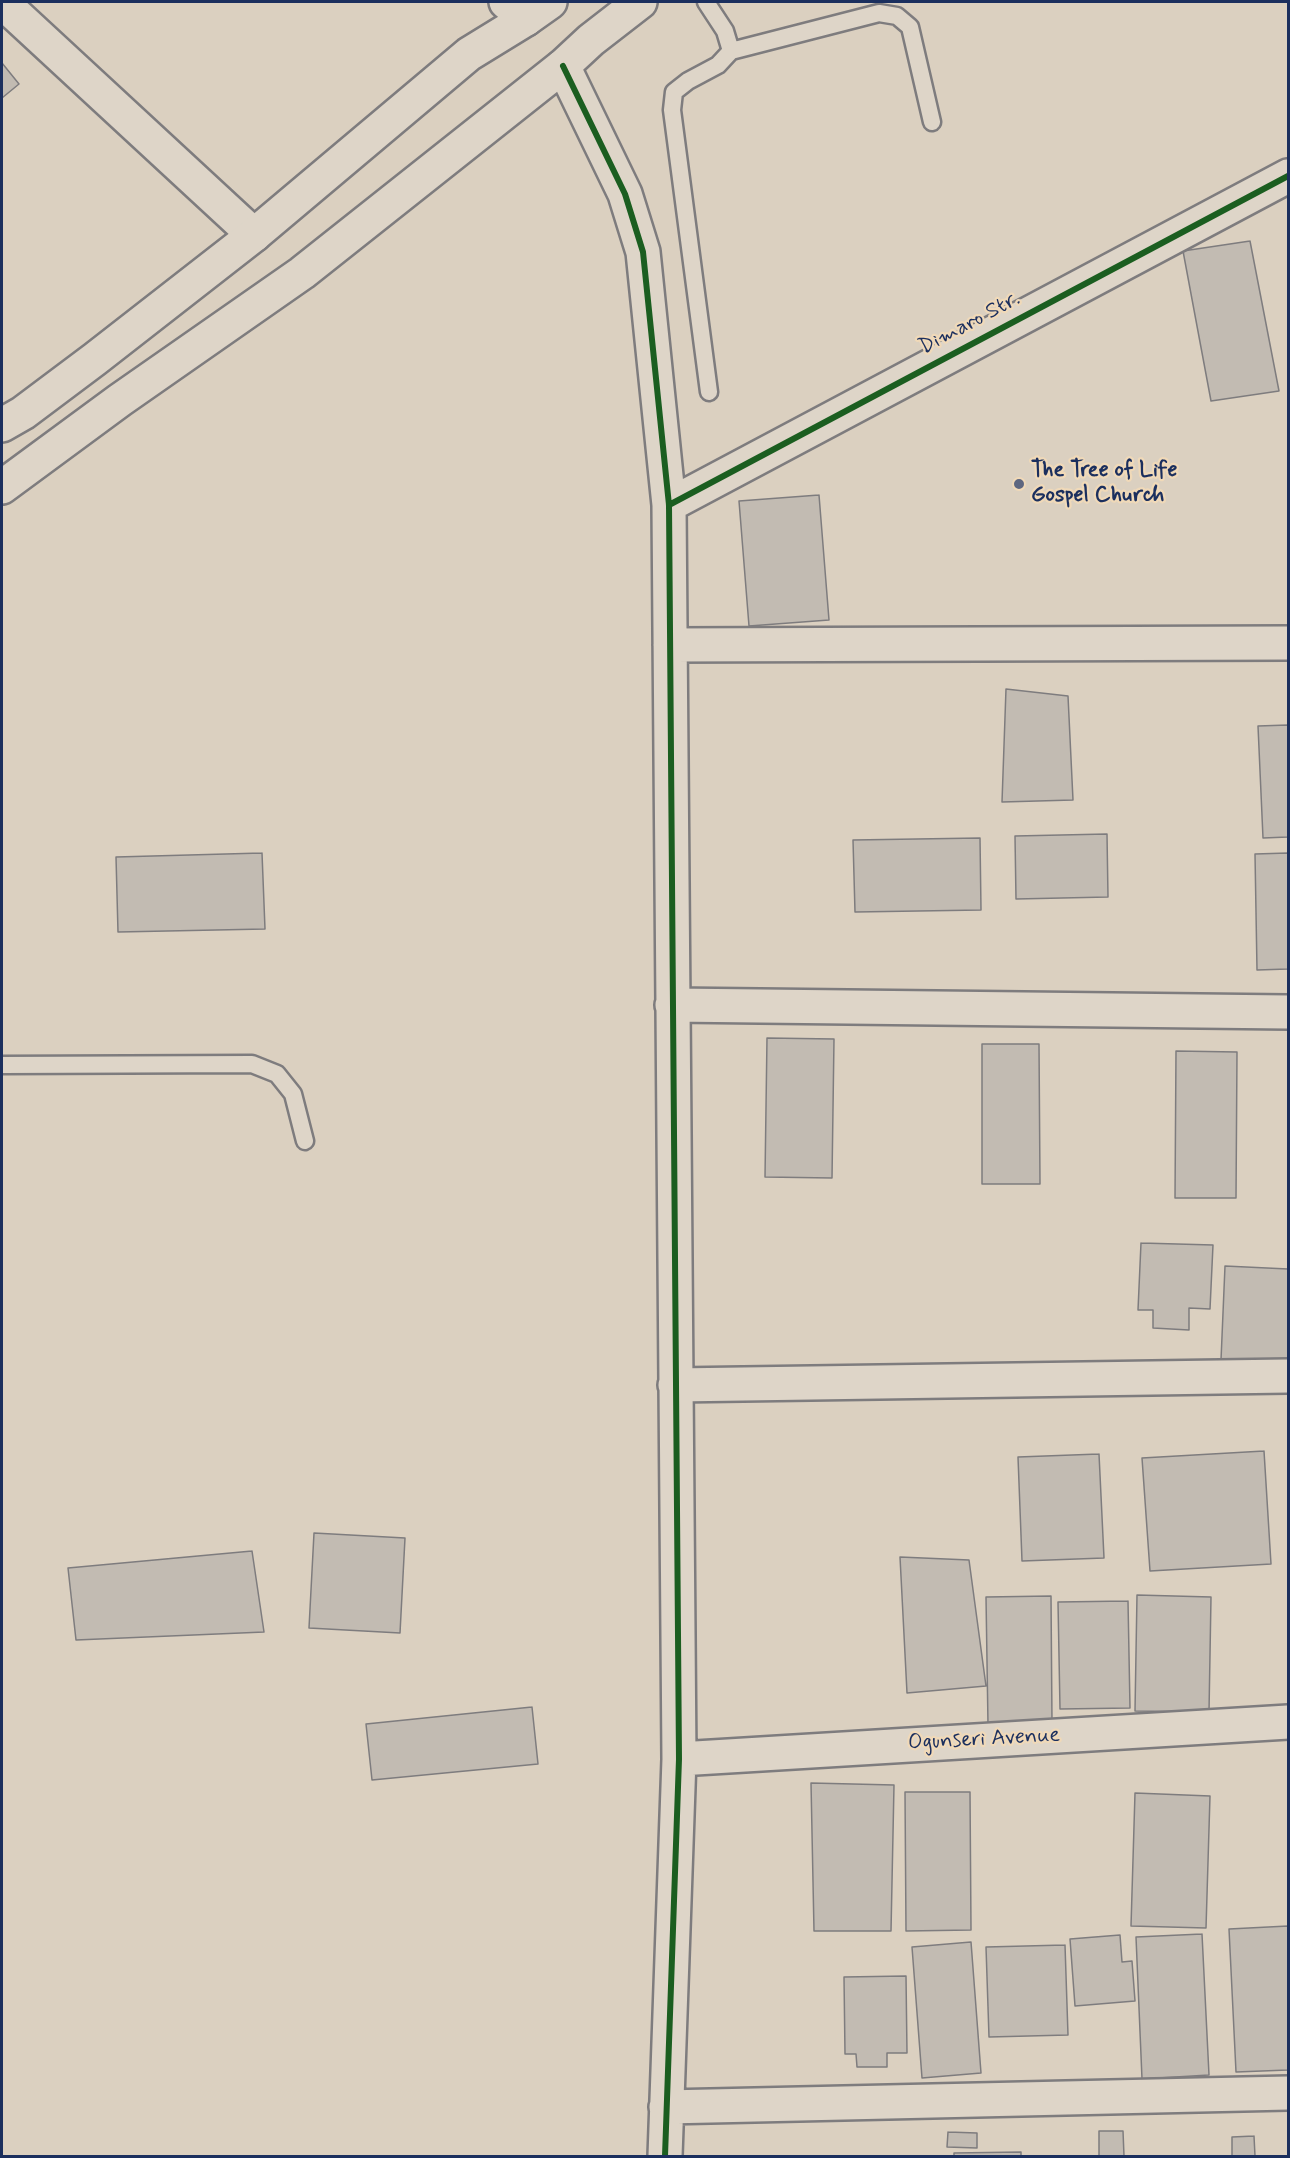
<!DOCTYPE html>
<style>
body{margin:0}
#map{position:relative;width:1290px;height:2158px;overflow:hidden;background:#dbd0c0;font-family:Mynerve,sans-serif}
canvas{display:block}
.frame{position:absolute;inset:0;border:3px solid #1b2f5e;pointer-events:none}
</style>
<div id="map">
<canvas width="1290" height="2158"></canvas>
<div class="frame"></div>
</div>
<script>
const context = document.querySelector('canvas').getContext('2d');
context.lineJoin = 'round';
function fillPath(path, color) {
  context.fillStyle = color;
  context.fill(path, 'evenodd');
}
function shape(rows) {
  const path = new Path2D();
  for (const r of rows) {
    path.moveTo(r[0], r[1]);
    for (let i = 2; i < r.length; i += 2) path.lineTo(r[i], r[i + 1]);
  }
  return path;
}
function stroke(path, color, width, dash) {
  context.strokeStyle = color;
  context.lineWidth = width;
  context.lineCap = dash ? 'butt' : 'round';
  context.setLineDash(dash || []);
  context.stroke(path);
}
function write(font, color, halo, rows, align = 'center') {
  context.font = font + ' Mynerve,sans-serif';
  context.lineWidth = 4.5;
  context.setLineDash([]);
  context.textBaseline = 'middle';
  context.strokeStyle = halo;
  context.fillStyle = color;
  for (const [text, x, y, turn = 0] of rows) {
    context.save();
    context.translate(x, y);
    context.rotate((+turn || 0) * Math.PI / 180);
    context.textAlign = isNaN(turn) ? turn : align;
    if (halo) context.strokeText(text, 0, 0);
    context.fillText(text, 0, 0);
    context.restore();
  }
}
const building = shape([
 [2,63,19,84,2,98,2,63],
 [1250,241,1279,391,1211,401,1183,251,1250,241],
 [819,495,829,620,749,626,739,501,819,495],
 [1006,689,1068,696,1073,800,1002,802,1006,689],
 [1288,725,1288,837,1263,838,1258,726,1288,725],
 [1107,834,1108,897,1016,899,1015,836,1107,834],
 [980,838,981,910,855,912,853,840,980,838],
 [262,853,265,929,118,932,116,857,262,853],
 [1288,853,1288,969,1257,970,1255,854,1288,853],
 [767,1038,834,1039,832,1178,765,1177,767,1038],
 [982,1044,1039,1044,1040,1184,982,1184,982,1044],
 [1176,1051,1237,1052,1236,1198,1175,1198,1176,1051],
 [1141,1243,1213,1245,1210,1309,1189,1308,1189,1330,1153,1328,1153,1310,1138,1310,1141,1243],
 [1225,1266,1288,1269,1288,1363,1221,1360,1225,1266],
 [1264,1451,1271,1564,1150,1571,1142,1458,1264,1451],
 [1099,1454,1104,1558,1022,1561,1018,1457,1099,1454],
 [314,1533,405,1538,400,1633,309,1628,314,1533],
 [252,1551,264,1632,76,1640,68,1568,252,1551],
 [900,1557,969,1560,986,1686,907,1693,900,1557],
 [1137,1595,1211,1597,1209,1712,1135,1711,1137,1595],
 [1051,1596,1052,1724,988,1725,986,1597,1051,1596],
 [1128,1601,1130,1708,1060,1709,1058,1602,1128,1601],
 [532,1707,538,1764,372,1780,366,1724,532,1707],
 [811,1783,894,1785,891,1931,814,1931,811,1783],
 [905,1792,970,1792,971,1930,906,1931,905,1792],
 [1135,1793,1210,1796,1206,1928,1131,1926,1135,1793],
 [1288,1926,1288,2070,1236,2072,1229,1929,1288,1926],
 [1202,1934,1209,2075,1142,2079,1136,1937,1202,1934],
 [1120,1935,1122,1962,1132,1961,1135,2001,1075,2006,1070,1939,1120,1935],
 [971,1942,981,2073,922,2078,912,1947,971,1942],
 [1065,1945,1068,2035,989,2037,986,1947,1065,1945],
 [906,1976,907,2053,887,2053,887,2067,857,2067,856,2054,845,2054,844,1977,906,1976],
 [1099,2131,1123,2131,1124,2156,1099,2156,1099,2131],
 [948,2132,977,2133,977,2148,947,2147,948,2132],
 [1254,2136,1255,2156,1232,2156,1232,2137,1254,2136],
 [1021,2152,1021,2156,954,2156,954,2153,1021,2152]
]);
fillPath(building, '#c2bbb2');
stroke(building, '#7e7c7e', 1.5);
const lane = shape([
 [706,2,725,31,731,51,718,65,688,81,674,92,672,110,709,392],
 [731,51,879,13,897,16,910,27,932,122],
 [2,1065,252,1064,277,1074,293,1094,305,1141]
]);
const street = shape([
 [2,2,254,235],
 [506,2,526,19],
 [563,66,625,194,643,252,669,505,679,1759,665,2156],
 [669,505,1288,176],
 [670,645,1288,643],
 [672,1005,1288,1012],
 [675,1385,1288,1376],
 [679,1759,1288,1722],
 [666,2107,1288,2093]
]);
const secondary = shape([
 [2,425,23,413,95,359,254,235,469,54,526,19,550,2],
 [2,487,120,400,302,273,563,66,591,40,640,2]
]);
stroke(lane, '#7e7c7e', 21);
stroke(street, '#7e7c7e', 38);
stroke(secondary, '#7e7c7e', 38);
stroke(lane, '#ded5c8', 16);
stroke(street, '#ded5c8', 33);
stroke(secondary, '#ded5c8', 33);
stroke(shape([
 [563,66,625,194,643,252,669,505,679,1759,665,2156],
 [669,505,1288,176]
]), '#1b5e20', 6);
for (const [x, y, r, color] of [
 [1019,484,6,"#5e6780"]
]) {
  const dot = new Path2D();
  dot.arc(x, y, r, 0, 2 * Math.PI);
  context.fillStyle = color;
  context.fill(dot);
  stroke(dot, '#f0d9b8', 2);
}
write('22px', '#1b2f5e', '#f0d9b8', [
 ["Dimaro Str.",970,324,-28],
 ["Ogunseri Avenue",984,1740,-3]
]);
write('bold 22px', '#1b2f5e', '#f0d9b8', [
 ["The Tree of Life",1031,471],
 ["Gospel Church",1031,496]
], 'left');
</script>
